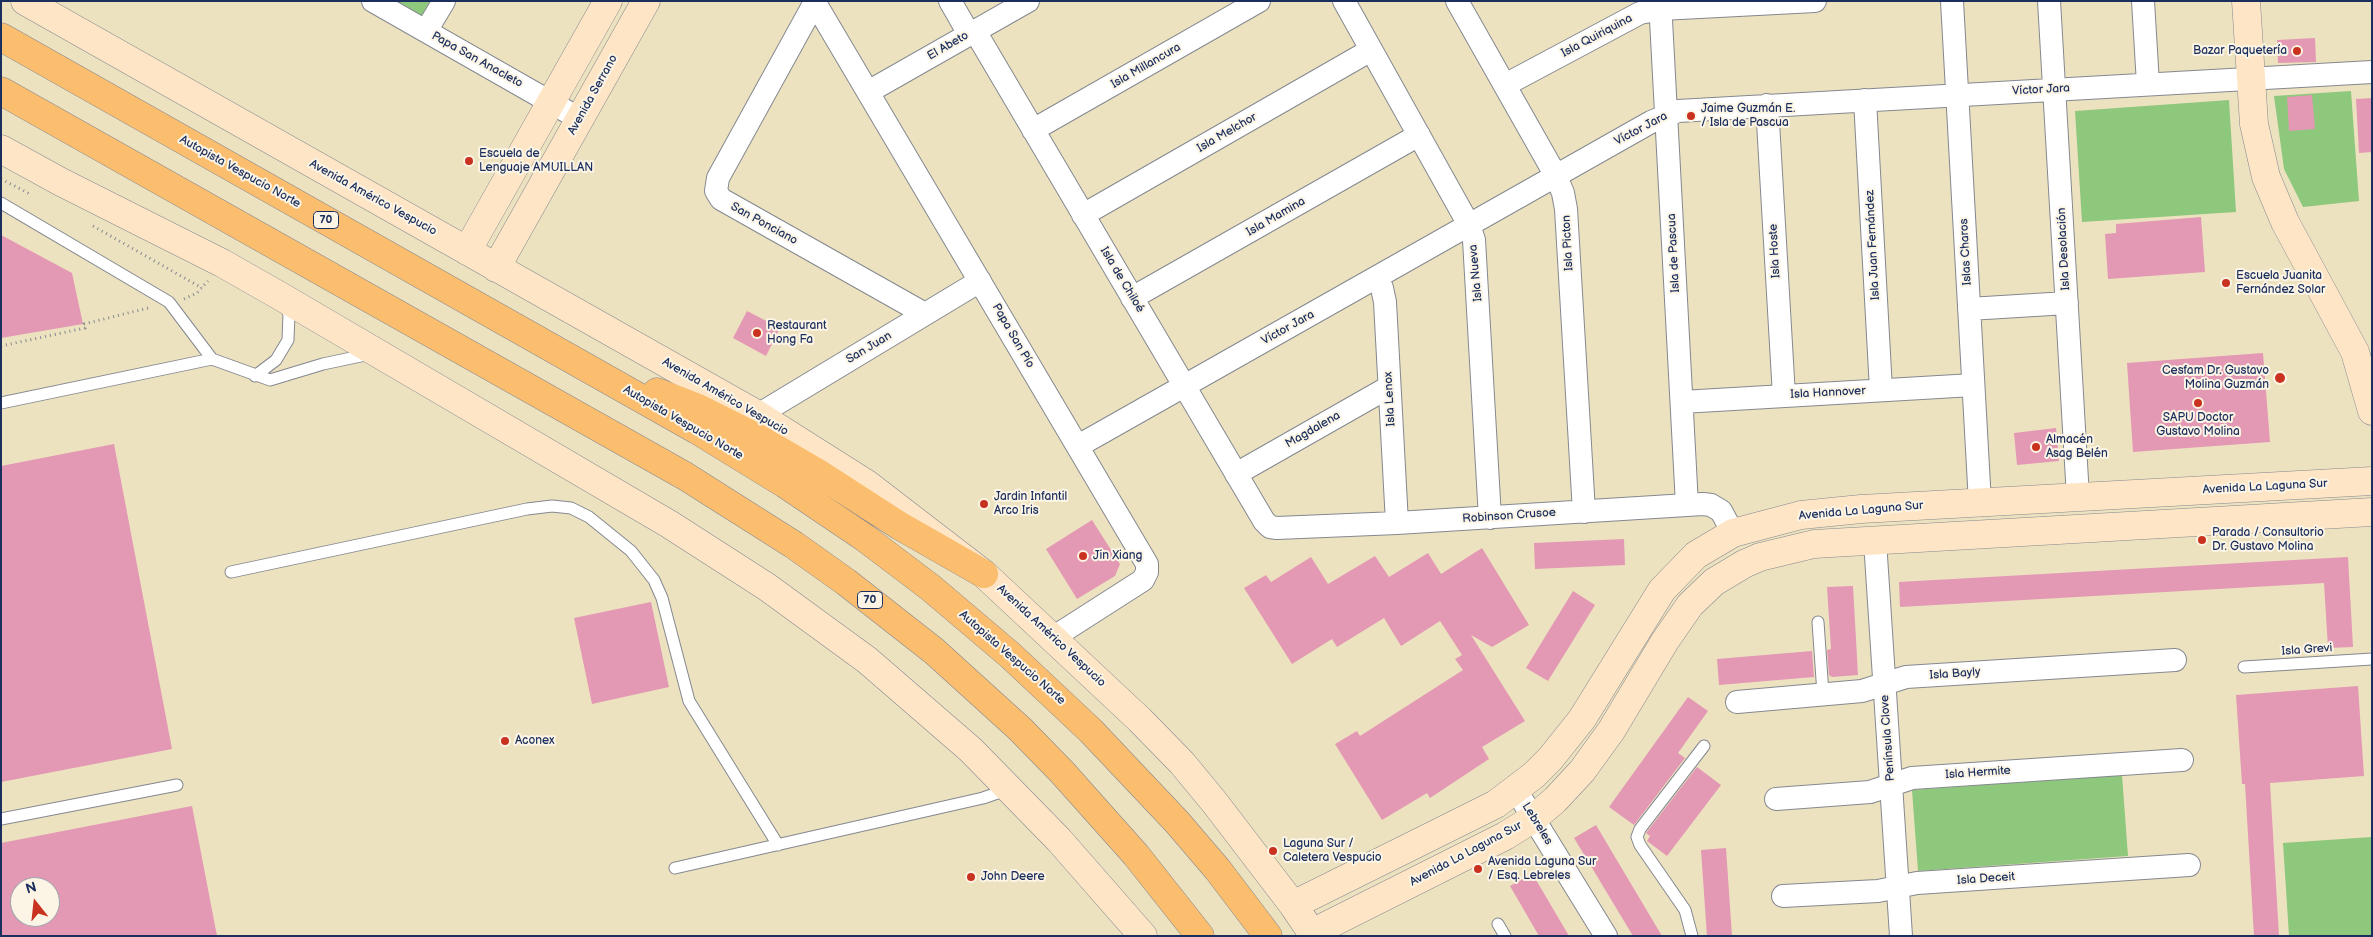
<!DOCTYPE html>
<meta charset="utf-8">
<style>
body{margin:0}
#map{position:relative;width:2373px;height:937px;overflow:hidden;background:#ede2c0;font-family:"Balsamiq Sans",sans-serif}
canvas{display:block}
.frame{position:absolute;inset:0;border:2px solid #1b2f5e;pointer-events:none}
.north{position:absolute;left:10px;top:877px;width:50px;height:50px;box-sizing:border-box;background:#fcf5e5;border:1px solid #a2a6af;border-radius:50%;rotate:344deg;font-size:14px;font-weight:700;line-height:20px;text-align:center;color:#1b2f5e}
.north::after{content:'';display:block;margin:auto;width:18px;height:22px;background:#c8321e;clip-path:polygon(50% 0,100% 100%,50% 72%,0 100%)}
</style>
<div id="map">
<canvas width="2373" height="937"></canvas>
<div class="frame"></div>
<div class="north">N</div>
</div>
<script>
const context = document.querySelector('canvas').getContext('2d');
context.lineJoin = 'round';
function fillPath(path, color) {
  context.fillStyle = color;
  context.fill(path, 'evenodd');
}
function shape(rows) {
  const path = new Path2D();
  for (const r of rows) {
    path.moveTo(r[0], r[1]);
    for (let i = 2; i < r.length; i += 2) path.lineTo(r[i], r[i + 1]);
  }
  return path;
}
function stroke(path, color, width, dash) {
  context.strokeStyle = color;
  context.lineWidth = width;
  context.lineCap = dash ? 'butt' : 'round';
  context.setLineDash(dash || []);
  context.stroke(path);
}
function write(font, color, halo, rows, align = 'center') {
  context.font = font + ' "Balsamiq Sans",sans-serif';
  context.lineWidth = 4;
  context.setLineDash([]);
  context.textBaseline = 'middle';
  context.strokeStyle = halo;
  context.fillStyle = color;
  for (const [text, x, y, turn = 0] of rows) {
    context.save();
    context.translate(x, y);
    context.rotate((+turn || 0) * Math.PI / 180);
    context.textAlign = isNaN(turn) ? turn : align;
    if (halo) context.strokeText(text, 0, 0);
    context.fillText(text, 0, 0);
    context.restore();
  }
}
fillPath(shape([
 [394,1,430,1,421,17],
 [2351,91,2359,201,2303,207,2284,169,2274,96],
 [2229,100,2236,212,2082,222,2075,111],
 [2122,775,2128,856,1918,871,1912,790],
 [2372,837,2372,936,2289,936,2283,843]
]), '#8ec87c');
fillPath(shape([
 [2315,38,2316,62,2278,63,2277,40],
 [2312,95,2315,129,2289,131,2287,97],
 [2372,98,2372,152,2359,153,2356,99],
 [2201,217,2205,272,2108,279,2105,234,2116,233,2116,224],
 [1,235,72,273,83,324,1,338],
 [747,311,780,328,766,356,733,338],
 [2263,353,2270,442,2133,452,2127,363],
 [2056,428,2059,461,2017,465,2014,433],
 [114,444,172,749,1,782,1,466],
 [1092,520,1120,564,1115,576,1077,599,1046,549],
 [1624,539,1625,565,1535,569,1534,543],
 [1482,548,1529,625,1492,647,1471,635,1525,721,1482,747,1489,759,1430,798,1427,793,1382,820,1335,744,1357,731,1360,736,1463,670,1455,659,1462,655,1440,621,1401,646,1384,618,1337,647,1332,639,1292,664,1244,588,1266,575,1271,582,1311,557,1328,584,1375,556,1389,577,1428,553,1441,574],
 [2348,557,2353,647,2328,648,2324,583,1900,607,1899,582],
 [1853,586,1858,675,1832,677,1829,675,1827,650,1831,649,1827,587],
 [1573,591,1595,605,1548,681,1526,668],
 [651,602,669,687,592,704,574,618],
 [1812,651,1814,677,1719,685,1717,659],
 [2358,686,2364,776,2270,783,2279,936,2254,936,2245,784,2242,784,2236,695],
 [1688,697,1708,711,1678,753,1685,758,1634,825,1609,807],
 [1697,767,1721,785,1667,856,1647,841,1650,836,1646,833],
 [192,806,217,936,1,936,1,843],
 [20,887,50,887,50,917,20,917],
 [1596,825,1662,936,1633,936,1574,838],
 [1726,848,1732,936,1707,936,1701,850],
 [1532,873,1569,936,1539,936,1510,886]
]), '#e398b4');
const lane = shape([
 [1,203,169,302,212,359],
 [255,376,276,360,288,340,289,314,283,303],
 [1,403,212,359,270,380,323,364,370,354],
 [231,572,527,509,552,506,571,508,589,517,631,551,654,580,662,598,689,701,778,845],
 [1818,622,1823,694],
 [2244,667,2372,659],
 [1,819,177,785],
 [675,868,983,798,1009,789],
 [1498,924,1505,936],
 [1692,936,1685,910,1640,845,1637,837,1640,829,1704,746]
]);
const street = shape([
 [373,1,580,119],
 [814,1,1147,564,1147,572,1143,580,1054,637],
 [950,1,969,34],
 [1344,1,1469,225,1474,240,1490,518],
 [1457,1,1556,176,1563,193,1566,209,1584,512],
 [1660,1,1687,505],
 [1952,1,1980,503],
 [2049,1,2078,497],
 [2143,1,2148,84],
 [815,2,718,178,716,191,721,199,925,314],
 [426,31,444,1],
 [975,31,1264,521,1270,527,1277,528,1397,523,1703,504,1711,505,1721,511,1733,533],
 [1505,85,1640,13,1661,9,1815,1],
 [868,92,1028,1],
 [1865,100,1881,390],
 [1767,105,1784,396],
 [1033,130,1259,1],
 [1083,215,1371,50],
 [1377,277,1382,288,1385,302,1397,523],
 [1132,298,1419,135],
 [1969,309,2067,303],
 [1682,402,1973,385],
 [758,415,980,281],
 [1078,446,1651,122,1678,111,2372,72],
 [1236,474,1389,387],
 [1875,541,1901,936],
 [1737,702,1862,691,1906,677,2175,660],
 [1516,790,1606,936],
 [1776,799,1870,792,1912,778,2182,760],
 [1783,896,1878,891,1917,883,2189,865]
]);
const secondary = shape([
 [25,1,758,415,867,484,984,574,1140,720,1182,763,1215,803,1293,905,1314,936],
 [2246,1,2254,124,2266,177,2285,222,2355,352,2372,411],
 [1,149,61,182,222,263,280,296,669,524,767,587,867,660,971,750,1059,840,1143,936],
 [467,251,608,1],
 [496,268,646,1],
 [1293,905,1474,815,1496,804,1534,775,1550,759,1582,719,1662,590,1696,555,1733,533,1801,515,1861,509,2372,481],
 [1312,933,1505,836,1534,818,1555,800,1582,771,1611,731,1665,641,1690,605,1714,582,1744,564,1760,557,1814,544,2372,512]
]);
const highway = shape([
 [1,37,697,430,785,484,865,538,931,588,1010,655,1091,731,1177,822,1218,870,1268,936],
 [1,91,685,476,794,545,846,582,934,651,1020,729,1062,772,1136,855,1200,936],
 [657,392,698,408,758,438,818,473,900,526,984,574]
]);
stroke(lane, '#84888f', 13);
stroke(street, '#84888f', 24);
stroke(secondary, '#84888f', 29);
stroke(highway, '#84888f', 29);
stroke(shape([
 [1,179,32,195],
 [93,226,202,288],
 [184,299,197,293,208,281],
 [1,346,85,328,84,324,148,308]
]), '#84888f', 3, [1, 4]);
stroke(lane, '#fff', 11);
stroke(street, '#fff', 22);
stroke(secondary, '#fde5c5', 28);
stroke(highway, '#fbbd6e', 28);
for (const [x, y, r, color] of [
 [2297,51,5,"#c8321e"],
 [1691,116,5,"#c8321e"],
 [469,161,5,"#c8321e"],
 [2226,283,5,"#c8321e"],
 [757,333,5,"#c8321e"],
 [2280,378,6,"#c8321e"],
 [2198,403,5,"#c8321e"],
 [2036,447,5,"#c8321e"],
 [984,504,5,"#c8321e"],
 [2202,540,5,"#c8321e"],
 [1083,556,5,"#c8321e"],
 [505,741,5,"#c8321e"],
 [1273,851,5,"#c8321e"],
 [1478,869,5,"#c8321e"],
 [971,877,5,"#c8321e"]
]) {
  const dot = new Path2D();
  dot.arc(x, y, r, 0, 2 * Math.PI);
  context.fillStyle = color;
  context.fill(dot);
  stroke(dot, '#fcf5e5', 2);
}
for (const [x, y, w] of [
 [326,220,25],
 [870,600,25]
]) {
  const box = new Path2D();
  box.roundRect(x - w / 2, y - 8.5, w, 17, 4);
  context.fillStyle = '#fcf5e5';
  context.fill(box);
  stroke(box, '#1b2f5e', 1);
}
write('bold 11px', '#1b2f5e', null, [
 ["70",326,220],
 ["70",870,600]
]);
write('12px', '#1b2f5e', '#fcf5e5', [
 ["Isla Quiriquina",1597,36,-28],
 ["El Abeto",948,46,-30],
 ["Papa San Anacleto",477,60,29],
 ["Isla Millancura",1146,66,-30],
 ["Víctor Jara",2041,90,-3],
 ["Avenida Serrano",593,95,-61],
 ["Víctor Jara",1641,129,-28],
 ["Isla Melchor",1227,133,-30],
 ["Autopista Vespucio Norte",240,172,29],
 ["Avenida Américo Vespucio",373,198,29],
 ["Isla Mamina",1276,217,-30],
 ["San Ponciano",764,224,29],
 ["Isla Picton",1568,243,-93],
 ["Isla Juan Fernández",1873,245,-93],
 ["Isla Desolación",2064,249,-93],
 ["Isla Hoste",1775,251,-93],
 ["Islas Charos",1966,252,-93],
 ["Isla de Pascua",1674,253,-93],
 ["Isla Nueva",1476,273,-95],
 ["Isla de Chiloé",1122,280,59],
 ["Víctor Jara",1288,328,-29],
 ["Papa San Pío",1013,336,60],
 ["San Juan",869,348,-31],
 ["Isla Hannover",1828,393,-3],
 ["Avenida Américo Vespucio",725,397,30],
 ["Isla Lenox",1390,399,-93],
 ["Autopista Vespucio Norte",683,423,30],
 ["Magdalena",1313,430,-30],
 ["Avenida La Laguna Sur",2265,487,-3],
 ["Avenida La Laguna Sur",1861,511,-5],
 ["Robinson Crusoe",1509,516,-4],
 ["Avenida Américo Vespucio",1051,636,43],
 ["Isla Grevi",2307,650,-4],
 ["Autopista Vespucio Norte",1012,658,41],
 ["Isla Bayly",1955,674,-4],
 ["Península Clove",1888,738,-94],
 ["Isla Hermite",1978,773,-4],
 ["Lebreles",1537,824,58],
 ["Avenida La Laguna Sur",1466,854,-28],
 ["Isla Deceit",1986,879,-4]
]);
write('12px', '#1b2f5e', '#fcf5e5', [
 ["Bazar Paquetería",2287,51,"right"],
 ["Jaime Guzmán E.",1701,109],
 ["/ Isla de Pascua",1701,123],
 ["Escuela de",479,154],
 ["Lenguaje AMUILLAN",479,168],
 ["Escuela Juanita",2236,276],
 ["Fernández Solar",2236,290],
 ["Restaurant",767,326],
 ["Hong Fa",767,340],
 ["Cesfam Dr. Gustavo",2269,371,"right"],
 ["Molina Guzmán",2269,385,"right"],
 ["SAPU Doctor",2198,418,"center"],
 ["Gustavo Molina",2198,432,"center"],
 ["Almacén",2046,440],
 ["Asag Belén",2046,454],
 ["Jardin Infantil",994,497],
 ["Arco Iris",994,511],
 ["Parada / Consultorio",2212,533],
 ["Dr. Gustavo Molina",2212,547],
 ["Jin Xiang",1093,556],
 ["Aconex",515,741],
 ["Laguna Sur /",1283,844],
 ["Caletera Vespucio",1283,858],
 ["Avenida Laguna Sur",1488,862],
 ["/ Esq. Lebreles",1488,876],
 ["John Deere",981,877]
], 'left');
</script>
